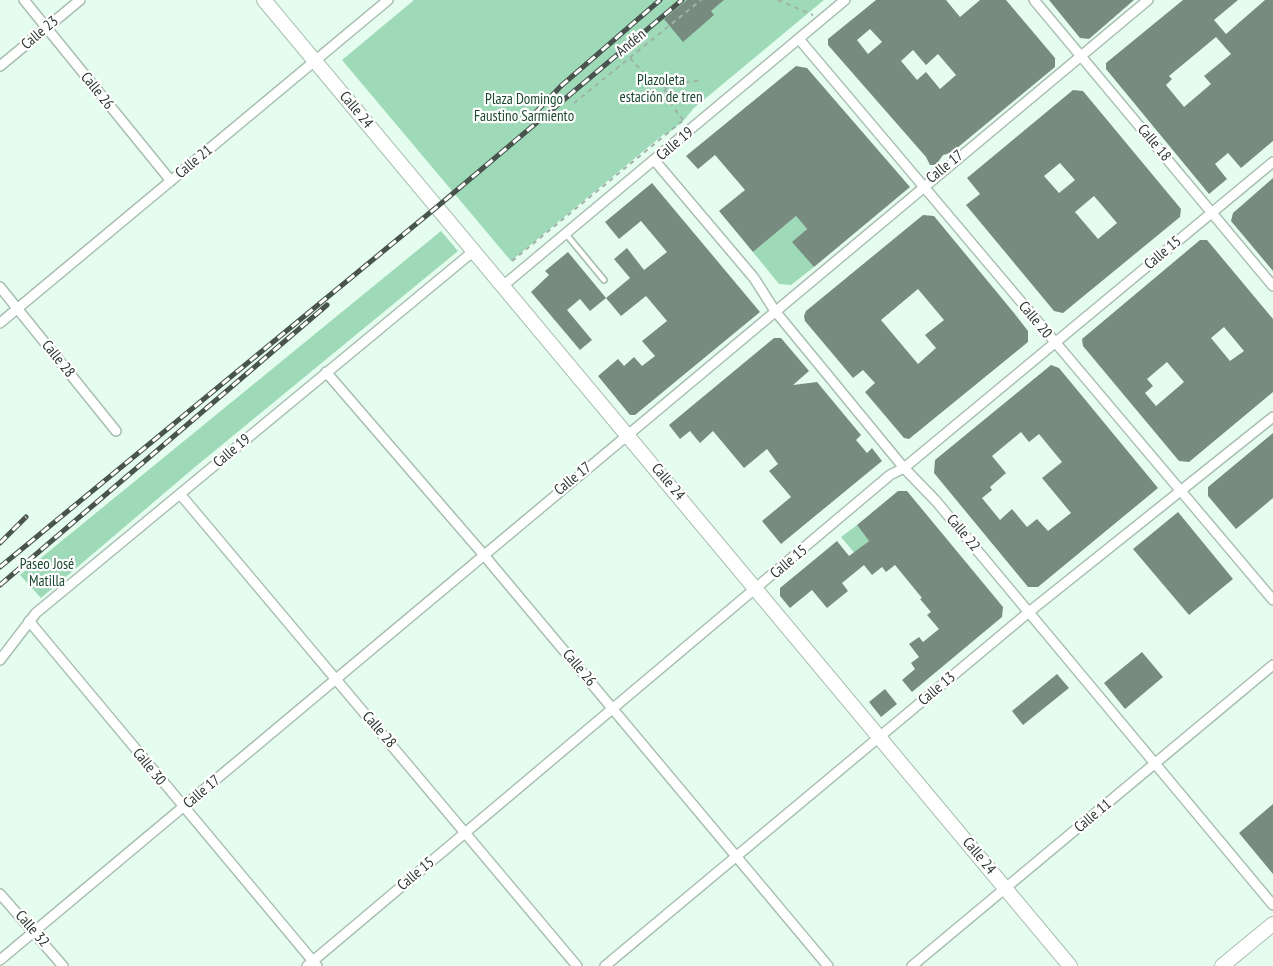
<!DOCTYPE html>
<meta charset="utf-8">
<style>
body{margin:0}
canvas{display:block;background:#e5fdee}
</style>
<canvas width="1273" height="966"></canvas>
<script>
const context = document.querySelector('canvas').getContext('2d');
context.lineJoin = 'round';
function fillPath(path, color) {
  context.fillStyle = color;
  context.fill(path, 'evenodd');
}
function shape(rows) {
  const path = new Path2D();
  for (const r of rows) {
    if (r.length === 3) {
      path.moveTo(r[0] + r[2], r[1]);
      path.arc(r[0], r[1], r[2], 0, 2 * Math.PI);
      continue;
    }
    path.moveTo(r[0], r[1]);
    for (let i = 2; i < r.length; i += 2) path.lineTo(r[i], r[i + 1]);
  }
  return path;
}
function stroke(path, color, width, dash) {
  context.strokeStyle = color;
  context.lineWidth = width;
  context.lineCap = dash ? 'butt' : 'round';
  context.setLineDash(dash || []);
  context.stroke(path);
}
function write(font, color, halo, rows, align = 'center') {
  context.font = font + ' "PT Sans Narrow",sans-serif';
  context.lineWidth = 4.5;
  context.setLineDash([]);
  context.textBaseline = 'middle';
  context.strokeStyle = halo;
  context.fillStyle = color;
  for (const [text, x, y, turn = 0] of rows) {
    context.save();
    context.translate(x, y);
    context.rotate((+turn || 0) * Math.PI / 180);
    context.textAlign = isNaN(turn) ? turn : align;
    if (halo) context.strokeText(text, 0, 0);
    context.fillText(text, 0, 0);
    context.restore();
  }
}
fillPath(shape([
 [414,0,824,0,694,108,684,120,666,135,664,134,511,261,342,60],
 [796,216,807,229,793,242,814,267,791,285,779,284,753,252],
 [441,231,458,251,195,467,41,598,20,575],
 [857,525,869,541,862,546,857,556,841,537]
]), '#9edab8');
fillPath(shape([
 [687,0,724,0,711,11,714,15,683,42,664,19],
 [876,0,946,0,960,17,980,0,1006,0,1055,58,1055,67,951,153,943,155,936,165,930,165,926,157,828,45,828,39],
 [870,29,882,42,868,54,857,40],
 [913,50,926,65,938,54,956,75,940,89,926,72,917,80,901,61],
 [1049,0,1134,0,1089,39,1080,38],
 [1183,0,1238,0,1214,20,1226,34,1265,0,1273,0,1273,141,1241,168,1228,153,1215,164,1227,179,1209,194,1106,69,1106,63],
 [1216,37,1231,54,1204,76,1211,84,1184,107,1166,85,1172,79,1169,76],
 [796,66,807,68,910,187,814,267,792,242,807,229,796,216,753,252,719,211,745,190,715,155,698,169,686,156],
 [1073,90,1083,91,1181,209,1180,217,1063,313,1054,311,966,205,980,194,967,178],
 [1060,163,1075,180,1059,193,1044,176],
 [1094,196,1117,223,1098,239,1075,212],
 [1273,178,1273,271,1231,221,1233,213],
 [652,183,760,312,635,415,630,415,598,376,618,359,624,366,634,357,642,366,655,356,642,341,667,321,646,296,621,316,606,298,630,278,614,259,627,248,644,270,667,252,641,221,619,239,605,222],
 [923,215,934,216,1014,313,1028,331,1028,342,909,439,904,438,865,392,875,383,863,370,853,378,805,321,804,316,806,311],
 [918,289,944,320,925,335,936,348,918,364,881,320],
 [1200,240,1207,240,1273,319,1273,392,1189,462,1179,461,1083,346,1082,339],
 [1224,327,1244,351,1230,361,1211,338],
 [1167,362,1184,382,1156,406,1145,393,1153,386,1147,379],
 [568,252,606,298,590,311,580,299,567,310,592,340,580,350,531,292,549,275,545,271],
 [774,338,781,338,809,371,793,385,817,382,861,435,856,440,867,453,872,448,882,461,781,544,762,521,791,497,769,471,778,464,767,449,744,468,713,431,700,443,690,431,680,439,669,425],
 [1051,365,1059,368,1158,488,1038,587,1028,587,934,473,935,460],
 [1021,432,1029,442,1039,434,1062,462,1042,478,1071,513,1048,531,1037,519,1027,527,1012,509,1000,520,982,498,992,490,990,487,1006,473,992,456],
 [1273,433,1273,498,1236,529,1208,496,1208,487],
 [898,491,907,491,1003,607,1002,617,912,692,902,680,915,669,911,663,919,657,909,644,919,637,923,642,939,629,927,615,931,612,920,599,922,598,895,565,886,572,882,567,872,575,864,565,842,583,848,591,827,608,812,590,790,608,780,596,780,588,837,541,849,556,869,541,857,525],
 [1178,512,1233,579,1189,615,1133,549],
 [1142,652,1163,677,1125,709,1104,683],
 [1057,674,1069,688,1023,725,1012,711],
 [885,689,897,704,881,717,869,702],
 [1273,804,1273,874,1239,833]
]), '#778c7f');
const lane = shape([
 [566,234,604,280]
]);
const street = shape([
 [24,0,171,181],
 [1034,0,1273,286],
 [799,39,1273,600],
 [0,66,80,0],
 [655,161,754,278,775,311,904,468,936,501,1273,905],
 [504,285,845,0],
 [0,287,116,431],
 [0,323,388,0],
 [326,372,483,554,828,966],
 [180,494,577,966],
 [29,621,317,966],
 [0,660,36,613,475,250],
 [0,894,63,966],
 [0,960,1148,0],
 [307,966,890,475,904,468,1273,162],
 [605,966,1029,612,1273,417],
 [912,966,1273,665]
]);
const secondary = shape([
 [264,0,1070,966],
 [1222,966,1273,924]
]);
stroke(lane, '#a8beb0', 8);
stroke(street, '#a8beb0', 12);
stroke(secondary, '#a8beb0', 16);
stroke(shape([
 [778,0,813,15],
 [630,58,652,82],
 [658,88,8],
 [667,85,702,80],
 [664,95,684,121],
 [574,103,701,0],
 [639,104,651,93],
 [512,261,686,118]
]), '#a0b2a7', 2, [4.5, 4.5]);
stroke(lane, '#fff', 4.5);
stroke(street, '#fff', 9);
stroke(secondary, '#fff', 14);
const rail = shape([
 [536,112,561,86,660,0],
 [0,543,26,517],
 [0,567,438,206,682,0],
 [0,585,327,305]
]);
stroke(rail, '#49544e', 5);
stroke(rail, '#fff', 3, [9]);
write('15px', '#2d3631', '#fff', [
 ["Calle 23",40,33,-40],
 ["Andén",631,43,-39],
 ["Calle 26",97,91,51],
 ["Calle 24",356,110,50],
 ["Calle 18",1154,143,50],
 ["Calle 19",675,144,-40],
 ["Calle 21",194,162,-40],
 ["Calle 17",945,167,-39],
 ["Calle 15",1163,253,-40],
 ["Calle 20",1035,320,50],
 ["Calle 28",58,359,51],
 ["Calle 19",232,451,-40],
 ["Calle 17",573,479,-39],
 ["Calle 24",668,482,50],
 ["Calle 22",963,533,50],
 ["Calle 15",789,562,-40],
 ["Calle 26",579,668,50],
 ["Calle 13",937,689,-40],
 ["Calle 28",379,730,49],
 ["Calle 30",149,767,51],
 ["Calle 17",202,792,-40],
 ["Calle 11",1093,816,-40],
 ["Calle 24",979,856,50],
 ["Calle 15",416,874,-40],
 ["Calle 32",32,929,49]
]);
write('15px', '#1b4832', '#fff', [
 ["Plazoleta",661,81],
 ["estación de tren",661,98],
 ["Plaza Domingo",524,100],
 ["Faustino Sarmiento",524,117],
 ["Paseo José",47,565],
 ["Matilla",47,582]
]);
</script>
